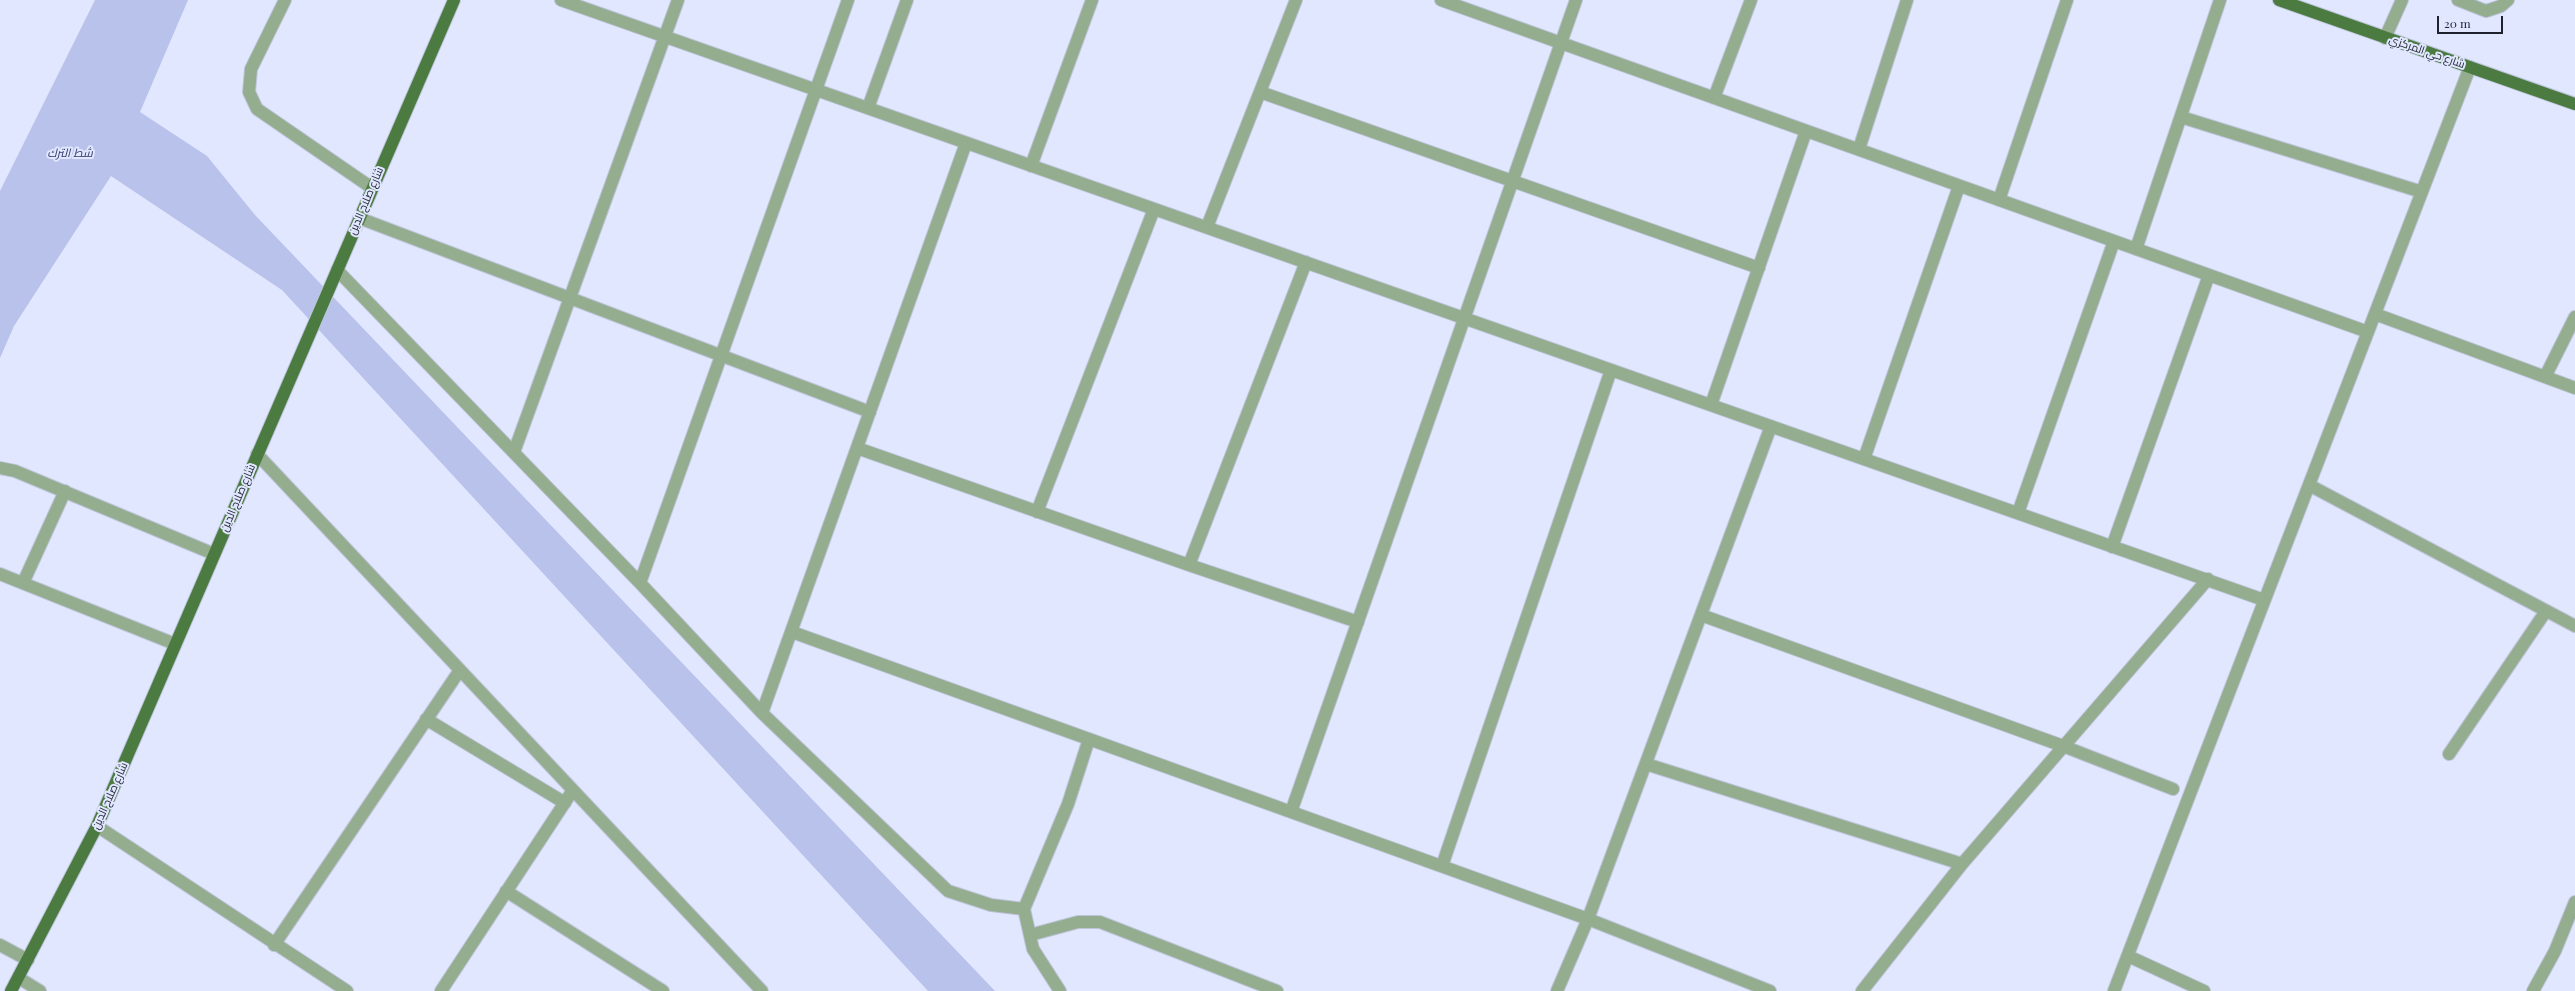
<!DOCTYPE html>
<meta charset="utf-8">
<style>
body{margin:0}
#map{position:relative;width:2575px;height:991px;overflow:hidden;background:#e0e7ff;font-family:"Playfair Display",serif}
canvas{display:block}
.scale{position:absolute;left:2437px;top:16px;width:66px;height:18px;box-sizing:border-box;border:2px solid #1f222d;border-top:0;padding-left:5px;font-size:12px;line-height:14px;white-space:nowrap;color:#1f222d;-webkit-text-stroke:3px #e0e7ff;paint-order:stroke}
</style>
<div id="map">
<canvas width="2575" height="991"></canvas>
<div class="scale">20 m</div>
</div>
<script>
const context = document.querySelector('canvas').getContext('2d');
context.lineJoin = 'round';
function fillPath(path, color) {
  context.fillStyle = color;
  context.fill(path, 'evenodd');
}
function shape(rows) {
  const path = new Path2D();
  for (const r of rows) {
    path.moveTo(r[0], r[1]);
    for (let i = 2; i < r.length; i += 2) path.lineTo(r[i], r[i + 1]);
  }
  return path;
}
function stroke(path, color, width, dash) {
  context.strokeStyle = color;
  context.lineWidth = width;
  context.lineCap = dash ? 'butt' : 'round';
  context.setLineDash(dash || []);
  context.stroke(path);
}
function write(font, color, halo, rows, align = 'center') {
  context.font = font + ' "Playfair Display",Cairo,serif';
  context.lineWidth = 4;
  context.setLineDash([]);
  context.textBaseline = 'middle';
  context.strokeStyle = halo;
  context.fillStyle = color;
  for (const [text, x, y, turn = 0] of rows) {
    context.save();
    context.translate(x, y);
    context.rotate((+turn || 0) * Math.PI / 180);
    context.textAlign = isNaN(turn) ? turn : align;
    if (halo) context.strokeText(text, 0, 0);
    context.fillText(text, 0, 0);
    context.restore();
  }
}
fillPath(shape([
 [95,0,188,0,140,112,207,156,255,215,995,991,928,991,282,290,111,176,14,326,0,358,0,191]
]), '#b8c2eb');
const minor = shape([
 [285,0,251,69,249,92,257,109,372,188],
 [561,0,2264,600],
 [1441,0,2368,332],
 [2458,0,2486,11,2501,6,2508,0],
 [2385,38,2402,0],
 [1260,92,1759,268],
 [1714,98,1751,0],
 [868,108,907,0],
 [2181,117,2422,192],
 [1859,149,1907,0],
 [1031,166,1092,0],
 [1999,200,2067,0],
 [359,218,870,412],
 [1207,227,1296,0],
 [2136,249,2220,0],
 [337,270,640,583,762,713,948,891,991,905,1024,909,1033,949,1060,991],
 [2375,314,2575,388],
 [2545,377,2575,317],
 [1711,405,1806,131],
 [857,448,1189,565,1358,622],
 [514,452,678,0],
 [257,454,762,991],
 [1864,459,1959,186],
 [0,468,15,471,214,554],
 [2309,485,2575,626],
 [1037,512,1154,209],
 [2018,513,2114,241],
 [2112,547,2209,275],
 [1189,565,1306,262],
 [0,574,175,644],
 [23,583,65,491],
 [640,583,848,0],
 [1701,615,2063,746,2173,789],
 [792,632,1588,919,1770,991],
 [762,713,966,143],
 [426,719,565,803],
 [2449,754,2546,611],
 [1646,764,1962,864],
 [1291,812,1576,0],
 [97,826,347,991],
 [1442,866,1611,370],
 [506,891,663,991],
 [1024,909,1068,804,1089,739],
 [1030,935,1078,922,1100,922,1277,991],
 [0,945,28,960],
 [274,945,460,670],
 [2128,956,2204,991],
 [19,978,40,991],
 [441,991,573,790],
 [1557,991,1588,919,1771,426],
 [1862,991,1962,864,2208,579],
 [2114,991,2470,67],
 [2533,991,2555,951,2575,902]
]);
const major = shape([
 [2279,0,2575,104],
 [11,991,97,826,454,0]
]);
stroke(minor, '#bdc4d9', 14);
stroke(major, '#bdc4d9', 14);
stroke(minor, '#94ad8e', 12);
stroke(major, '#4c7b41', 12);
write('11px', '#1f222d', '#e0e7ff', [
 ["شارع حي المركزي",2427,52,19],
 ["شارع صلاح الدين",366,201,-67],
 ["شارع صلاح الدين",238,498,-67],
 ["شارع صلاح الدين",110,796,-66]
]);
write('italic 12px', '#333c6f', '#e0e7ff', [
 ["شط الترك",70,153]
]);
</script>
